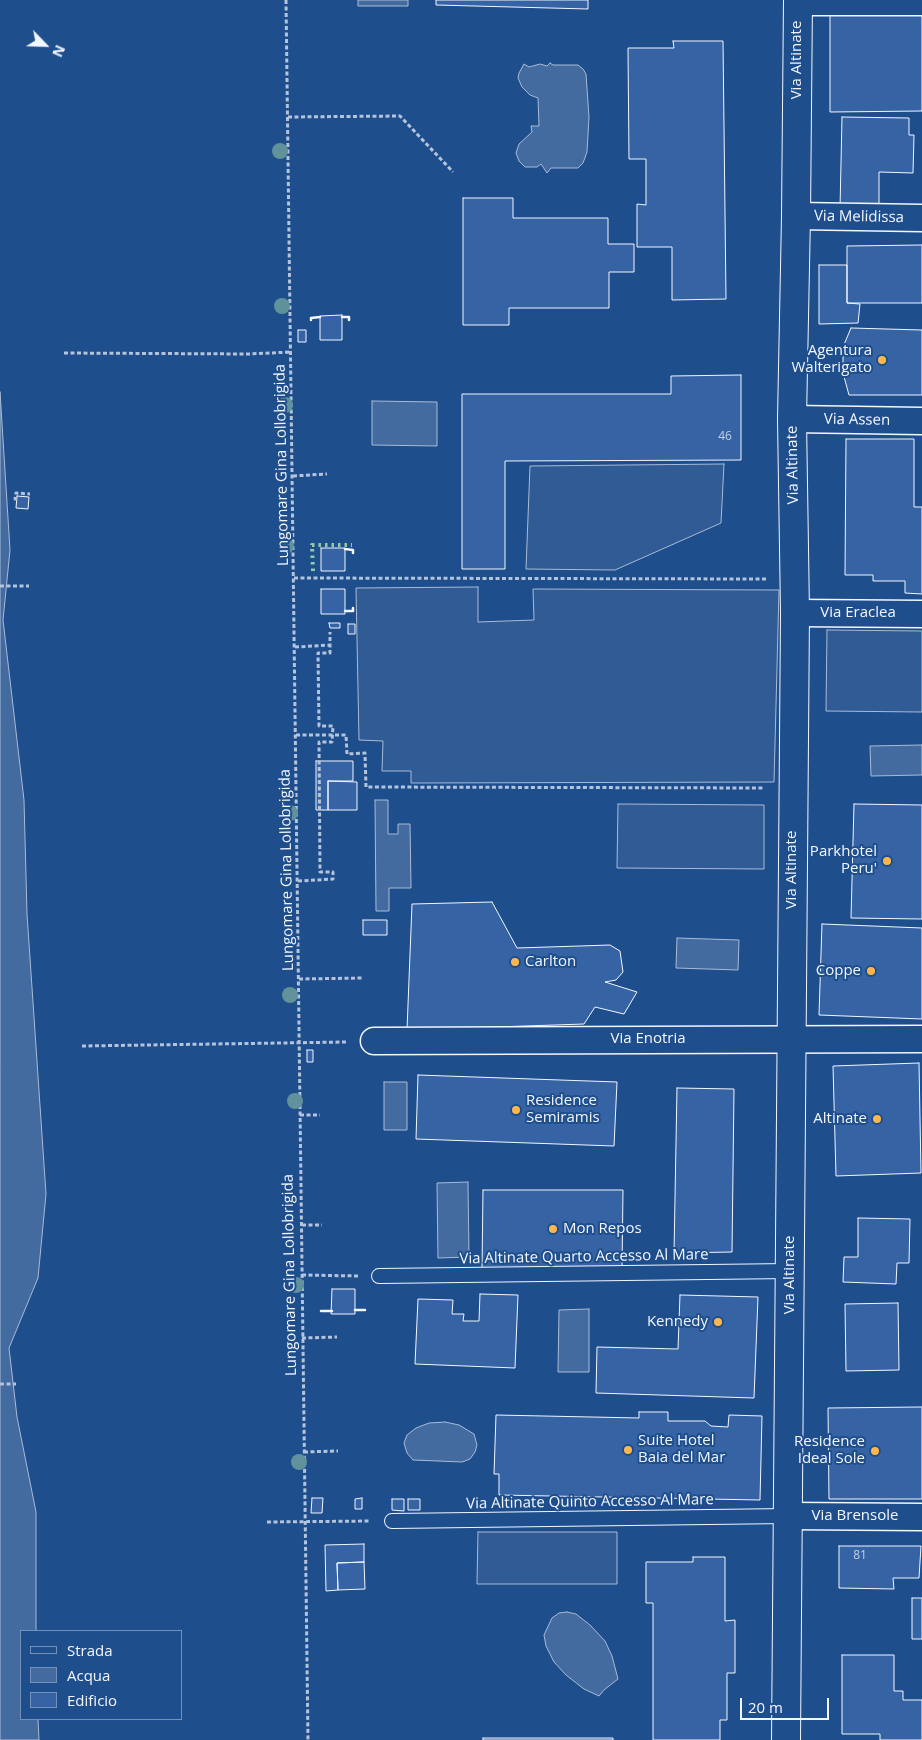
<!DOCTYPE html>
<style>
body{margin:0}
#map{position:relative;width:922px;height:1740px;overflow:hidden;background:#1f4e8c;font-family:"Open Sans",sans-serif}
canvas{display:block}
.legend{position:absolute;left:20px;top:1630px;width:162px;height:90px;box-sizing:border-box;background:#1f4e8c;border:1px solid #7391ba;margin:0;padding:6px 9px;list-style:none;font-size:15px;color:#f2f6ff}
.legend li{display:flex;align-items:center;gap:10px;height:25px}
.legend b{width:25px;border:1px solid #7391ba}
.north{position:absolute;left:20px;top:20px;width:50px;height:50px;-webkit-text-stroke:4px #1f4e8c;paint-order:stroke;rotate:114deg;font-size:14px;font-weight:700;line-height:20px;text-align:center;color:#f2f6ff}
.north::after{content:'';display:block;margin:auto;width:18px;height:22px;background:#f2f6ff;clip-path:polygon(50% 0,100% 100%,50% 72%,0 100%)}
.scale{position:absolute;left:740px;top:1698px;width:89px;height:22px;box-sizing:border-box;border:2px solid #f2f6ff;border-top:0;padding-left:6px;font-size:15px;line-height:18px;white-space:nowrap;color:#f2f6ff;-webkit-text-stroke:4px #1f4e8c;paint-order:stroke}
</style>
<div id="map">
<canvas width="922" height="1740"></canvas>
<ul class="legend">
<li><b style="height:6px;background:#1f4e8c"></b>Strada</li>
<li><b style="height:14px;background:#446ba0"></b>Acqua</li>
<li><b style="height:14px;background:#3563a3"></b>Edificio</li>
</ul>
<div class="north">N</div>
<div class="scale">20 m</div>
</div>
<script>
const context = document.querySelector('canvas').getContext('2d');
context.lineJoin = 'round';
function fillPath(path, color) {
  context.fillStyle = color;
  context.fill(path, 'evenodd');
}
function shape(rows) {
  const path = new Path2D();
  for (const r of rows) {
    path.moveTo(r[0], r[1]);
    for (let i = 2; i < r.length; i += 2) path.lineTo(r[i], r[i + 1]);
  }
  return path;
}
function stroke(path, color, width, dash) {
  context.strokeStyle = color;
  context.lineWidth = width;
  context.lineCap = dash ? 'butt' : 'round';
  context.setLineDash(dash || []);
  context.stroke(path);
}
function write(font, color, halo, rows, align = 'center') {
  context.font = font + ' "Open Sans",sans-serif';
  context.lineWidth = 4;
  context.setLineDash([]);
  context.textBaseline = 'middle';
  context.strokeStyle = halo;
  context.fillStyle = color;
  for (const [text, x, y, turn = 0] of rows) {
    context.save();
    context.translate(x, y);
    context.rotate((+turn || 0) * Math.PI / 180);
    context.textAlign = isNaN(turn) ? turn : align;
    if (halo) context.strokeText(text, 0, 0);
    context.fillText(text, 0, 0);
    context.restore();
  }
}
const built = shape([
 [724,464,721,523,615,570,526,569,530,466,724,464],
 [478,587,478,622,534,620,533,589,779,590,774,782,411,783,411,771,382,771,383,741,359,740,356,588,478,587],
 [827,630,922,631,922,712,826,711,827,630],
 [618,804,764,805,764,869,617,868,618,804],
 [478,1532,617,1532,617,1584,477,1584,478,1532]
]);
fillPath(built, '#305b95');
stroke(built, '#a8bbd7', 1);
const water = shape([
 [358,0,408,0,408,6,358,6,358,0],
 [550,63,553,65,578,65,583,69,586,74,589,117,587,152,583,163,578,168,551,168,547,173,541,164,537,167,525,167,519,161,516,153,519,144,532,132,531,126,539,126,538,98,530,95,522,87,518,78,519,73,524,64,529,67,540,64,547,66,550,63],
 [0,392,10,550,3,620,24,800,27,914,46,1194,38,1278,9,1348,17,1417,36,1512,36,1631,21,1631,21,1719,38,1719,39,1740,0,1740,0,392],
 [372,401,437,402,437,446,372,445,372,401],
 [922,745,922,775,871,776,870,746,922,745],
 [375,800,388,800,388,834,398,834,398,824,410,824,411,888,389,888,389,911,376,911,375,800],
 [677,938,739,940,738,970,676,968,677,938],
 [384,1082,407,1082,407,1130,384,1130,384,1082],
 [468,1182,469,1257,438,1258,437,1183,468,1182],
 [589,1309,589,1372,558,1372,559,1310,589,1309],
 [445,1422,459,1425,474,1434,477,1445,475,1452,470,1459,462,1462,413,1460,407,1453,404,1443,407,1435,416,1428,429,1423,445,1422],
 [567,1612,576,1614,590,1625,605,1641,612,1656,618,1679,604,1690,599,1696,584,1689,566,1675,554,1662,546,1646,544,1635,552,1618,559,1613,567,1612]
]);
fillPath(water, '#446ba0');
stroke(water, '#a8bbd7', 1);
const building = shape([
 [436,0,588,0,588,9,436,5,436,0],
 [922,12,922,111,830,112,830,13,922,12],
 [673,41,723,41,726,299,672,300,672,247,637,247,637,204,646,205,646,159,629,159,628,48,674,48,673,41],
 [842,117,909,118,909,135,914,135,913,173,879,172,879,210,840,209,842,117],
 [463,198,513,198,513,218,608,218,608,244,634,244,634,272,609,272,609,308,509,308,509,325,463,325,463,198],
 [922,245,922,303,847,303,847,246,922,245],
 [819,265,847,265,847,303,860,304,858,323,819,324,819,265],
 [342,315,342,340,320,340,320,316,342,315],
 [851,328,922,330,922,395,849,395,843,373,843,347,851,328],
 [298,330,306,330,306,342,298,342,298,330],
 [741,375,741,460,505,461,505,569,462,569,462,394,671,394,671,376,741,375],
 [846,439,914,439,914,507,922,507,922,594,905,593,905,581,873,581,873,575,845,575,846,439],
 [17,496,29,497,28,509,16,508,17,496],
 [321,548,345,548,345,571,321,571,321,548],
 [321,589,345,589,345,614,321,614,321,589],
 [329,623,340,623,340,628,330,628,329,623],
 [348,624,355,624,355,634,348,634,348,624],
 [316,761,353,761,353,781,328,781,328,810,316,810,316,761],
 [328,781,357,782,357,810,328,810,328,781],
 [854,804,922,805,922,919,851,918,854,804],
 [492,902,517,948,610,945,620,951,623,972,616,980,605,982,637,992,624,1014,595,1007,584,1024,407,1030,412,904,492,902],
 [363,920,387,920,387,935,363,935,363,920],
 [822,924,922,928,922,1019,819,1015,822,924],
 [307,1050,313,1050,313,1062,307,1062,307,1050],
 [919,1063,921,1173,836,1176,833,1066,919,1063],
 [418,1075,617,1082,614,1146,416,1139,418,1075],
 [677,1088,734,1089,732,1252,674,1253,677,1088],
 [483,1190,623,1190,622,1269,482,1268,483,1190],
 [858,1218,910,1219,909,1263,897,1263,896,1284,843,1282,844,1257,858,1257,858,1218],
 [332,1289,355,1289,355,1314,331,1314,332,1289],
 [480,1294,518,1295,515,1368,415,1364,418,1299,453,1300,452,1314,464,1314,463,1321,479,1321,480,1294],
 [680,1295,758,1297,754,1398,596,1393,597,1347,678,1349,680,1295],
 [898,1303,899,1370,846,1371,845,1304,898,1303],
 [922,1407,922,1499,829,1499,828,1408,922,1407],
 [639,1412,668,1412,668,1421,705,1421,711,1426,728,1427,729,1415,762,1416,760,1500,499,1495,499,1474,494,1474,496,1415,639,1418,639,1412],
 [312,1498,323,1498,322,1513,311,1513,312,1498],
 [362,1498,362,1509,355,1509,355,1499,362,1498],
 [392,1499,404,1499,404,1511,392,1510,392,1499],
 [408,1499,420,1499,420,1510,408,1510,408,1499],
 [364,1544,364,1562,337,1563,338,1590,326,1591,325,1545,364,1544],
 [839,1546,921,1546,919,1578,893,1578,894,1589,839,1588,839,1546],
 [693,1557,725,1557,725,1621,735,1620,735,1673,727,1673,727,1720,720,1720,720,1740,653,1740,653,1603,646,1603,646,1562,693,1562,693,1557],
 [364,1562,365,1589,338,1590,337,1563,364,1562],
 [912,1598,922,1598,922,1639,912,1639,912,1598],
 [842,1655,894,1655,894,1691,903,1691,903,1700,922,1700,922,1740,880,1740,880,1734,842,1734,842,1655],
 [483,1738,613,1738,613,1740,483,1740,483,1738]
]);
fillPath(building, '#3563a3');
stroke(building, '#f2f6ff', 1);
const lane = shape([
 [379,1276,790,1271],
 [392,1521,788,1516]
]);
const street = shape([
 [798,2,922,2],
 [796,216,922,218],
 [792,419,922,421],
 [795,613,922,614],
 [374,1041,922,1039],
 [788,1516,922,1517]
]);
const secondary = shape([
 [786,1740,795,613,792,419,796,216,798,0]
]);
stroke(lane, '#f2f6ff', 16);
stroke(street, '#f2f6ff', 29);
stroke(secondary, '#f2f6ff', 30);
stroke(shape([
 [286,0,308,1740],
 [288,117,400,116,453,172],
 [64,353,248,354,291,352],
 [293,476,327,474],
 [17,499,15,499,16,493,30,494],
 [294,578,766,579],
 [0,586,29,586],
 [295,647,330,645],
 [296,735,346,735,347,754,365,753,366,787,764,788],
 [298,881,333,879,333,872,320,872,319,742,332,742,333,726,319,726,318,653,330,653,330,632],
 [299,979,363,978],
 [82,1046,346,1042],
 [300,1115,320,1115],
 [302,1225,322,1225],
 [302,1275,359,1276],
 [302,1338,337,1337],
 [0,1384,16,1384],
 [304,1452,338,1451],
 [267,1522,371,1521]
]), '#b3c4dc', 3, [4, 2.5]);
stroke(lane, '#1f4e8c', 14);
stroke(street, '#1f4e8c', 26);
stroke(secondary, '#1f4e8c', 28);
stroke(shape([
 [313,571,312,545,352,545]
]), '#97c8a6', 4, [2.5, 4]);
stroke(shape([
 [342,317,349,317,349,320],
 [311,320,311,318,320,317],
 [345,549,353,550,353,553],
 [345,611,353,611,353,608],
 [355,1310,365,1310],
 [321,1311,332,1311]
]), '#f2f6ff', 2.5);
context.fillStyle = '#61919a';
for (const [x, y] of [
 [280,151],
 [282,306],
 [285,405],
 [286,546],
 [290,813],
 [290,995],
 [295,1101],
 [296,1285],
 [299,1462]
]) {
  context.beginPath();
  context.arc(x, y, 8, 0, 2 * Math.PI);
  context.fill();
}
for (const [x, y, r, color] of [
 [882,360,5,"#ffb74d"],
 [887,861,5,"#ffb74d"],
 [515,962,5,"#ffb74d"],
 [871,971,5,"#ffb74d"],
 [516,1110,5,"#ffb74d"],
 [877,1119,5,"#ffb74d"],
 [553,1229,5,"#ffb74d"],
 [718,1322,5,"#ffb74d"],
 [628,1450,5,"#ffb74d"],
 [875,1451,5,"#ffb74d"]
]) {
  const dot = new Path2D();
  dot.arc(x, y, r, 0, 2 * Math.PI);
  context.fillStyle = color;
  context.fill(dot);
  stroke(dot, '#1f4e8c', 2);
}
write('12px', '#c3d1e8', null, [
 ["46",725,437],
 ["81",860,1556]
]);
write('15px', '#f2f6ff', '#1f4e8c', [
 ["Via Altinate",797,60,-90],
 ["Via Melidissa",859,217,1],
 ["Via Assen",857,420,1],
 ["Lungomare Gina Lollobrigida",282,465,-91],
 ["Via Altinate",793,465,-91],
 ["Via Eraclea",858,613],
 ["Lungomare Gina Lollobrigida",287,870,-91],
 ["Via Altinate",792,870,-90],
 ["Via Enotria",648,1039],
 ["Via Altinate Quarto Accesso Al Mare",584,1257,-1],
 ["Lungomare Gina Lollobrigida",290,1275,-91],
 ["Via Altinate",790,1275,-90],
 ["Via Altinate Quinto Accesso Al Mare",590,1502,-1],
 ["Via Brensole",855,1516]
]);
write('15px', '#f2f6ff', '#1f4e8c', [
 ["Agentura",872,351],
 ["Walterigato",872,368],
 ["Parkhotel",877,852],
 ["Peru'",877,869],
 ["Carlton",525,962,"left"],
 ["Coppe",861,971],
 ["Residence",526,1101,"left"],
 ["Semiramis",526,1118,"left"],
 ["Altinate",867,1119],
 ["Mon Repos",563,1229,"left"],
 ["Kennedy",708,1322],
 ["Suite Hotel",638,1441,"left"],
 ["Baia del Mar",638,1458,"left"],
 ["Residence",865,1442],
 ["Ideal Sole",865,1459]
], 'right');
</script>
